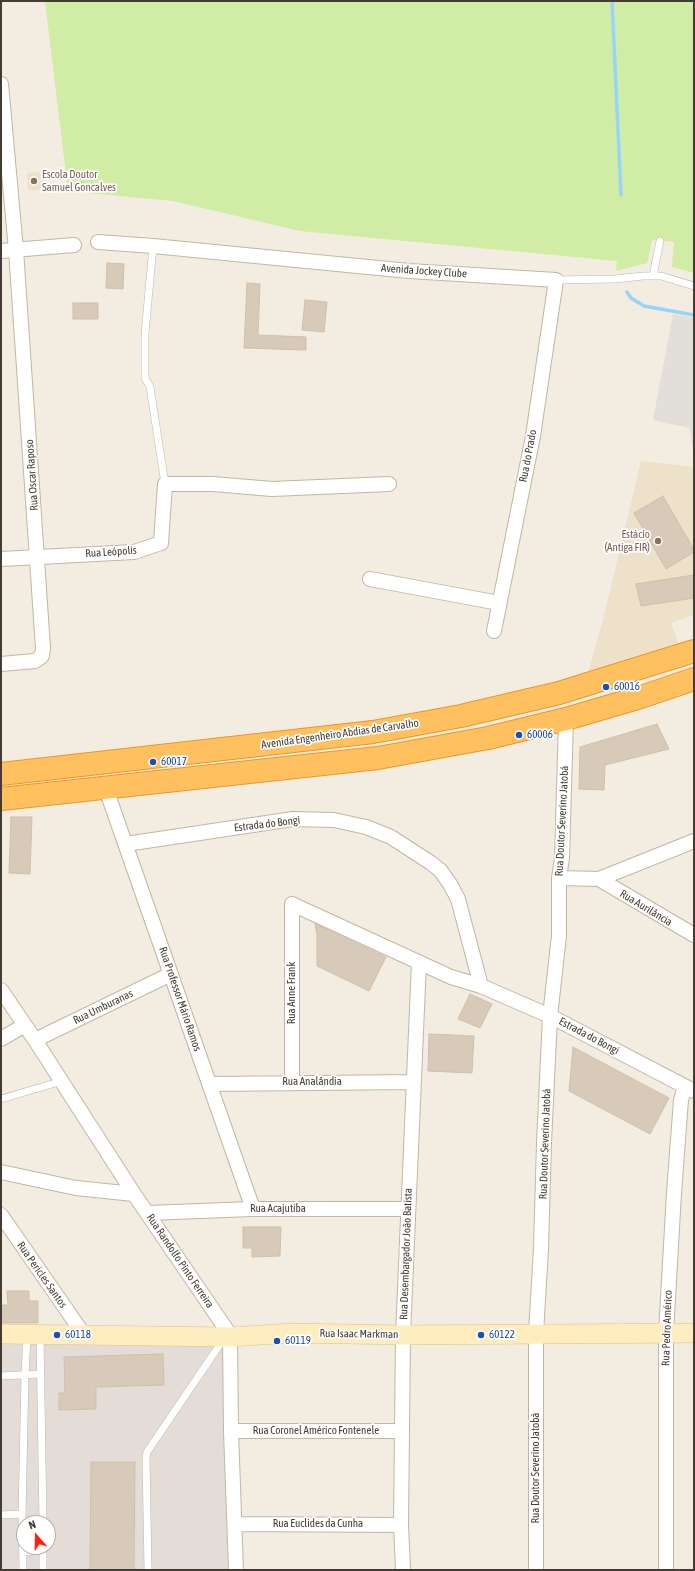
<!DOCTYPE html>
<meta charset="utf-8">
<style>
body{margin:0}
#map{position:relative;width:695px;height:1571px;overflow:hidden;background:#f3ece1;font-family:"Asap Condensed",sans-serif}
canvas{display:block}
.frame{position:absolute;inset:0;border:2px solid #443c32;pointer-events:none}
.north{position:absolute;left:16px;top:1515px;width:40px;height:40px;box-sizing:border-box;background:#fff;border:1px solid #b4b1ad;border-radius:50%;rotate:340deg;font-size:11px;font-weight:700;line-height:16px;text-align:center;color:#443c32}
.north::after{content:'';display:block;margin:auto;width:14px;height:18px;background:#ff220c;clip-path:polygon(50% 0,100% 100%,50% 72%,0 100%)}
</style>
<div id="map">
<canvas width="695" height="1571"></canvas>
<div class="frame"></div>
<div class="north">N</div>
</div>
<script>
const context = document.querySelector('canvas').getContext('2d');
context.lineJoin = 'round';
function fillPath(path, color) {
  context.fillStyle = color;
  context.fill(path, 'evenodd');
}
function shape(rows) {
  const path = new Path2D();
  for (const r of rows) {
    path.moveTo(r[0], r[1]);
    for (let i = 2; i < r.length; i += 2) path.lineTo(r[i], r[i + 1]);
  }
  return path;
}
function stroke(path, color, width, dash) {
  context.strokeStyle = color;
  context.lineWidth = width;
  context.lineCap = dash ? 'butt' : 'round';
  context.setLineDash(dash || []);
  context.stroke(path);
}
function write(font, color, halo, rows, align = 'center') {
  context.font = font + ' "Asap Condensed",sans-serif';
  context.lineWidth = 3.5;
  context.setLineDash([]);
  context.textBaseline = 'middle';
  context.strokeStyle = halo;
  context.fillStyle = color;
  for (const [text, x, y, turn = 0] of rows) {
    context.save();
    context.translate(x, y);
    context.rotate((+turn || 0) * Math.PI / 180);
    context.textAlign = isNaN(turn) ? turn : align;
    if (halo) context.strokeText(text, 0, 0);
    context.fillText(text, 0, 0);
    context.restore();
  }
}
fillPath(shape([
 [1,1335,233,1337,237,1570,1,1570],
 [24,1523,48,1523,48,1547,24,1547]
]), '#e4ddd7');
fillPath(shape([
 [40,172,41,190,28,190,27,173],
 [641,461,694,467,694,615,671,623,681,650,586,680,604,616]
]), '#eee1c9');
fillPath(shape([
 [45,1,694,1,694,273,672,267,674,242,652,240,647,263,616,271,617,261,300,231,173,201,68,191]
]), '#d0eca5');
fillPath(shape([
 [673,314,694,318,694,456,689,428,653,420]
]), '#e2dfdb');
stroke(shape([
 [612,1,621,195],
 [627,292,631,298,644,306,694,315]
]), '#96d5f7', 3.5);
const building = shape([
 [107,263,124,264,123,289,106,288,107,263],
 [247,283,260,284,258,335,306,337,306,350,244,348,247,283],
 [305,300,327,302,324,332,302,330,305,300],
 [73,303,98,303,98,319,73,319,73,303],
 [663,496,694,550,694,552,666,569,634,513,663,496],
 [694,575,694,598,641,606,636,584,694,575],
 [657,724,669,749,605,765,604,790,579,789,580,747,657,724],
 [11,817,32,817,30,874,9,873,11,817],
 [315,924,386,957,369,991,317,966,317,935,315,924],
 [470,994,492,1004,480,1028,458,1019,470,994],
 [429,1034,474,1036,472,1073,428,1071,429,1034],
 [573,1047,669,1098,650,1134,569,1091,573,1047],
 [243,1227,281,1227,280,1256,252,1257,252,1248,243,1248,243,1227],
 [7,1291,29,1291,29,1301,38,1301,38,1323,1,1323,1,1305,8,1305,7,1291],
 [163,1354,164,1385,96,1387,96,1409,59,1410,59,1393,65,1393,64,1357,163,1354],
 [91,1462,135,1462,134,1570,90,1570,91,1462]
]);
fillPath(building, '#d8cab9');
stroke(building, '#d1bfa8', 1);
const lane = shape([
 [153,246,145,334,145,378,150,387,165,484],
 [653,276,660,241],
 [556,280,615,279,643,276,661,276,694,286],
 [1,1099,62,1081],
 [40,1335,43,1523],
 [1,1376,40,1374],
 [1,1515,22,1514],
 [43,1547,43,1570],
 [23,1552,43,1550],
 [23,1570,22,1514,25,1375,27,1336],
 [148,1570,146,1458,147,1452,223,1340]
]);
const street = shape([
 [1,84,16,250,43,648,42,656,35,661,1,664],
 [98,242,153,246,409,271,556,280,533,436,494,631],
 [1,251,74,245],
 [1,559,134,552,161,543,165,484,213,484,272,489,389,484],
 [370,579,499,603],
 [106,789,253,1209],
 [126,844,293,819,334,820,366,827,391,837,431,863,440,870,450,884,458,899,481,986],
 [559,878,599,879,694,841],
 [599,879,694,935],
 [1,990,35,1040,134,1194,228,1332,230,1337,231,1431,236,1570],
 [1,1039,25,1025],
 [35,1040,171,974],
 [292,1082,292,904,451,977,481,986,550,1016,694,1091],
 [210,1084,414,1082],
 [1,1172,76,1188,134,1194],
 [148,1213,253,1209,408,1209],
 [1,1215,84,1335],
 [231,1431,401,1431],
 [235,1524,401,1525],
 [403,1570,401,1525,403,1335,419,962],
 [536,1570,536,1333,541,1249,544,1143,550,1016,559,936,559,878,562,858,566,719],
 [666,1570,666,1333,674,1193,681,1100,685,1087]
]);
const secondary = shape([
 [1,1334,230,1337,292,1333,403,1335,694,1333]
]);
const highway = shape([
 [1,774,373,732,461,716,559,693,694,651],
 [1,799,378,758,488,738,566,719,641,697,694,679]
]);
stroke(lane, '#c1b6a6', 8);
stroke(street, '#c1b6a6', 16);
stroke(secondary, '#dbc28d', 20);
stroke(highway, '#ed9621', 24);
stroke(lane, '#fff', 7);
stroke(street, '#fff', 14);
stroke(secondary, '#ffecbf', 19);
stroke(highway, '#ffc160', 22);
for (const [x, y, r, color] of [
 [34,181,4,"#8d6e63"],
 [658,541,4,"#8d6e63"],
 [606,687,4,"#1a4fb4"],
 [519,735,4,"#1a4fb4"],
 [153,762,4,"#1a4fb4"],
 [57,1335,4,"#1a4fb4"],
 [481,1335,4,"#1a4fb4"],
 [277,1341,4,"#1a4fb4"]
]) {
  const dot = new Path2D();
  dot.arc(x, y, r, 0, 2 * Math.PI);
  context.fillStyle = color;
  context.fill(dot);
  stroke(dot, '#fff', 1.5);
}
write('11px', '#785e54', '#fff', [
 ["Escola Doutor",42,175],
 ["Samuel Goncalves",42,188],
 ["Estácio",650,535,"right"],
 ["(Antiga FIR)",650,548,"right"]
], 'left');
write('11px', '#443c32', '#fff', [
 ["Avenida Jockey Clube",424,271,4],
 ["Rua do Prado",528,456,-79],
 ["Rua Oscar Raposo",32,475,-94],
 ["Rua Leópolis",111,552,-4],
 ["Avenida Engenheiro Abdias de Carvalho",340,734,-8],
 ["Rua Doutor Severino Jatobá",562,821,-87],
 ["Estrada do Bongi",267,824,-7],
 ["Rua Aurilância",646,908,31],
 ["Rua Anne Frank",292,993,-90],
 ["Rua Professor Mário Ramos",180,999,71],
 ["Rua Umburanas",103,1007,-26],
 ["Estrada do Bongi",589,1036,28],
 ["Rua Analândia",312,1082],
 ["Rua Doutor Severino Jatobá",545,1144,-88],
 ["Rua Acajutiba",278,1209],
 ["Rua Desembargador João Batista",406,1254,-88],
 ["Rua Randolfo Pinto Ferreira",180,1261,56],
 ["Rua Pericles Santos",42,1275,55],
 ["Rua Pedro Américo",667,1328,-88],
 ["Rua Isaac Markman",359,1334,1],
 ["Rua Coronel Américo Fontenele",316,1431],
 ["Rua Doutor Severino Jatobá",536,1468,-90],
 ["Rua Euclides da Cunha",318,1524]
]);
write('11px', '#164399', '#fff', [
 ["60016",614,687],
 ["60006",527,735],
 ["60017",161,762],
 ["60118",65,1335],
 ["60122",489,1335],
 ["60119",285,1341]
], 'left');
</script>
